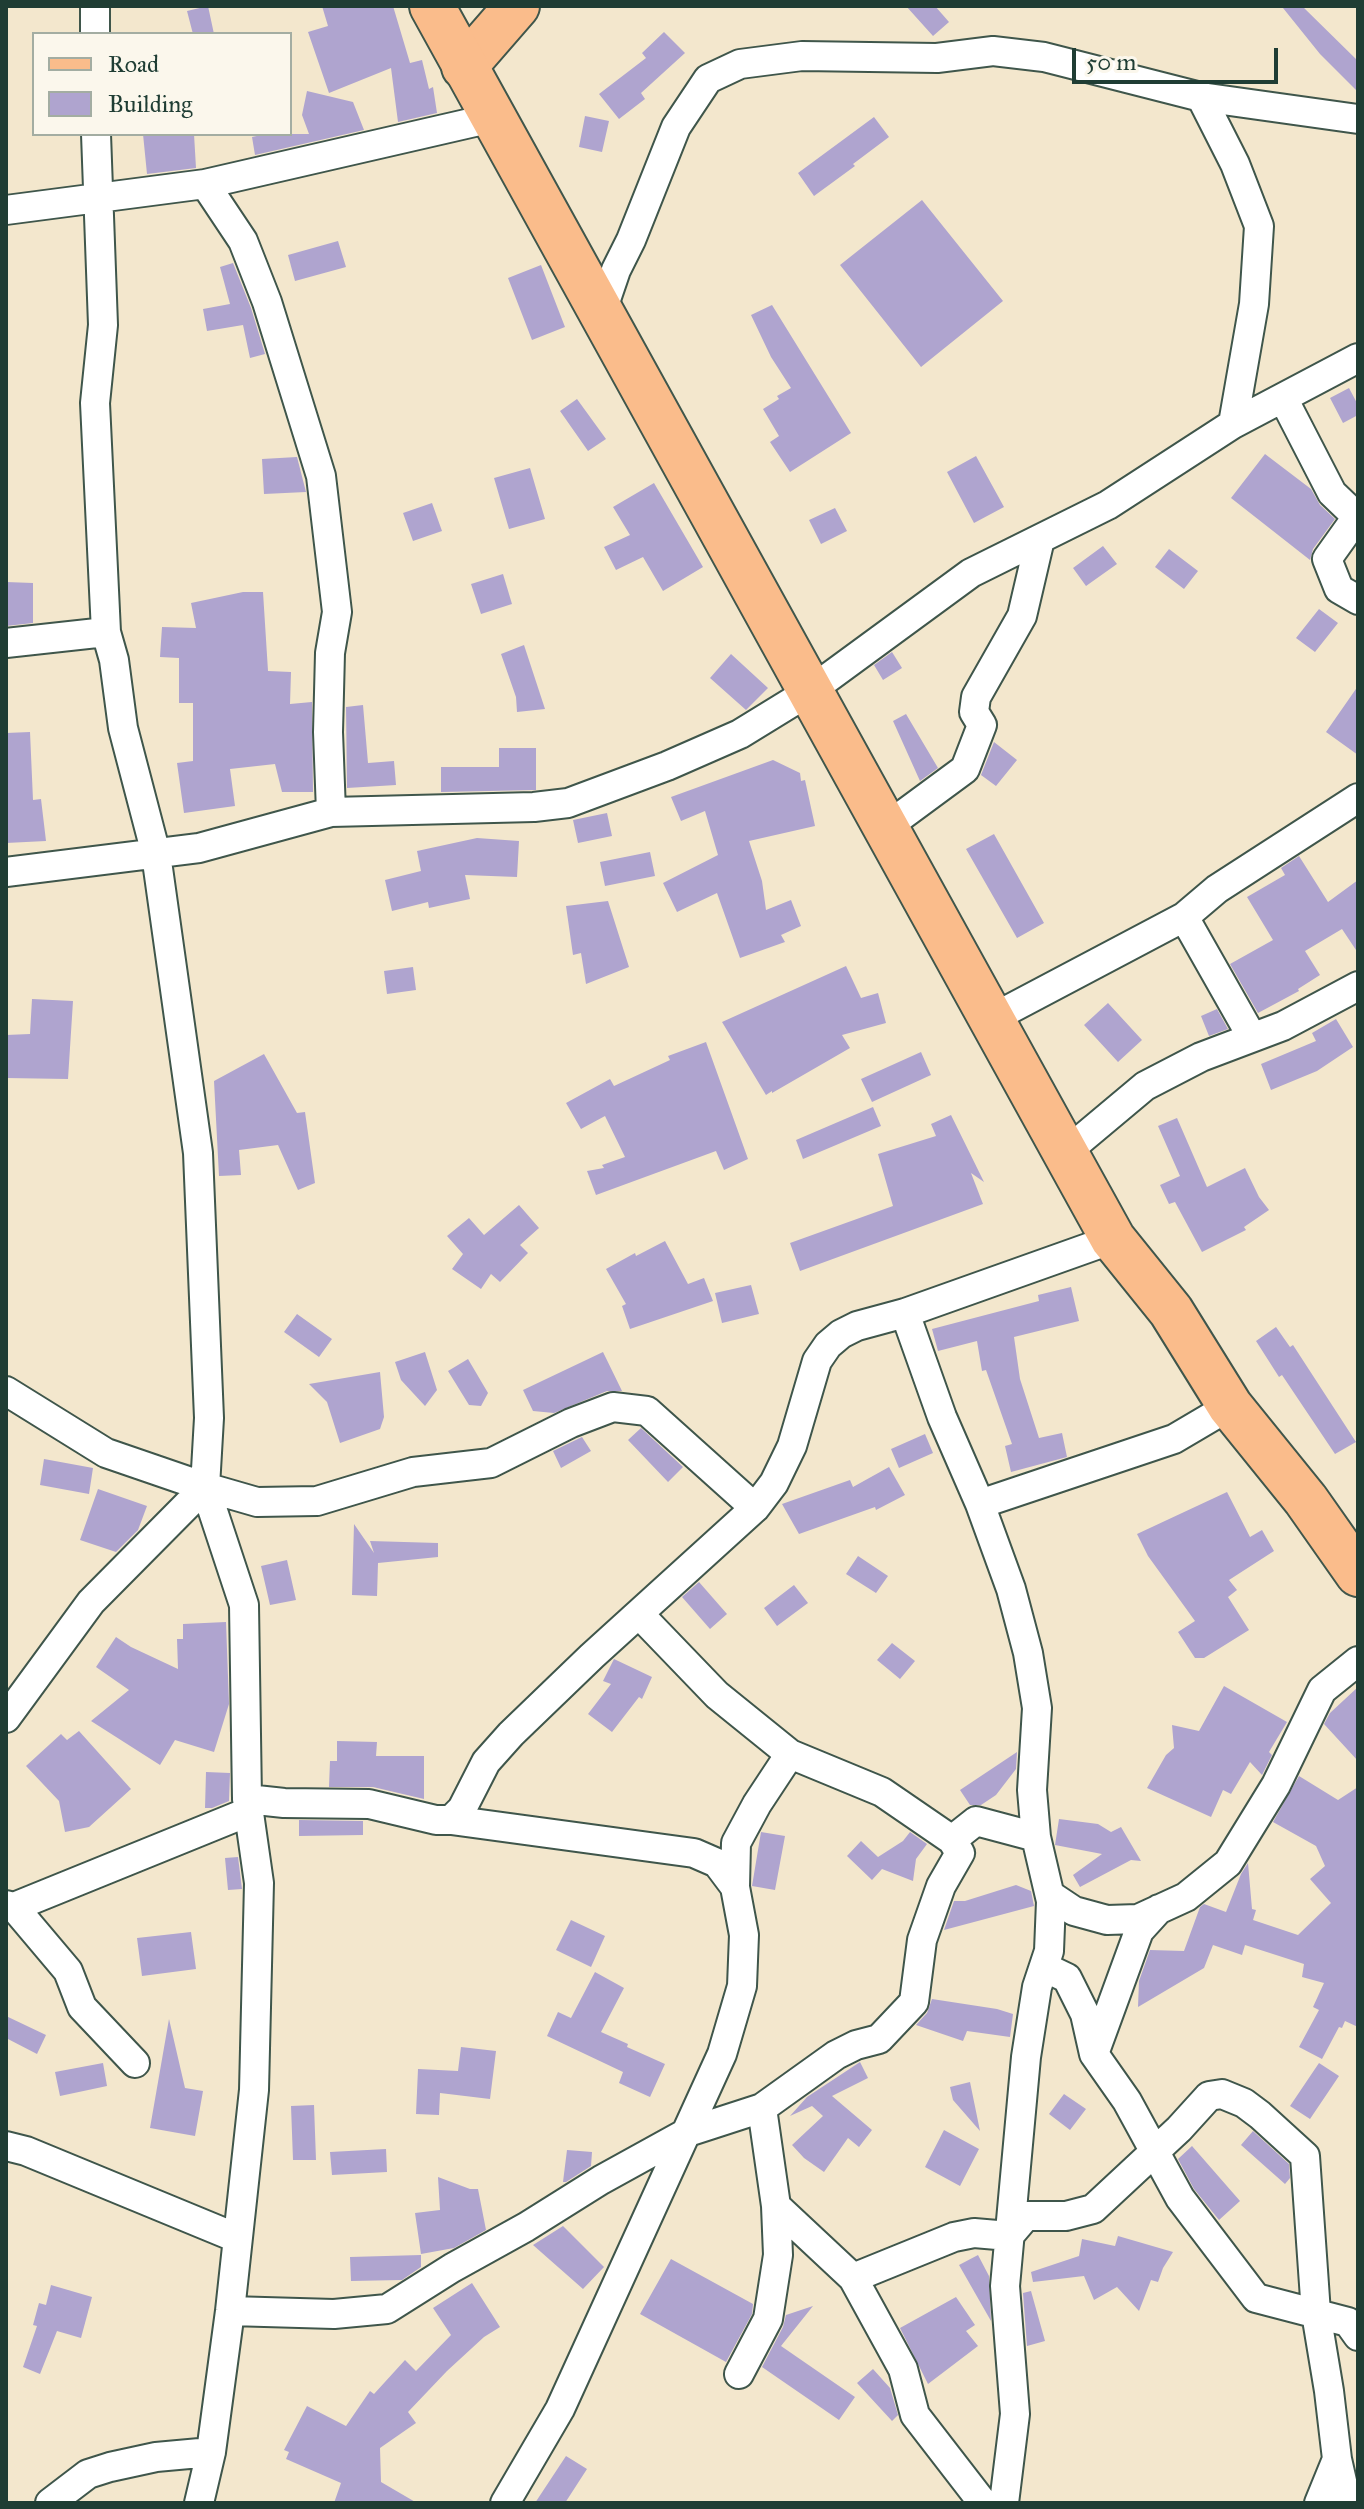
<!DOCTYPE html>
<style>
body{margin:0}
#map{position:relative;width:1364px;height:2509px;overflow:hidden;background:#f3e7cd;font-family:"IM FELL Great Primer",serif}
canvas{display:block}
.frame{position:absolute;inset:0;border:8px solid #1f3d34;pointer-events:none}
.legend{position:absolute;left:32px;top:32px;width:260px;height:104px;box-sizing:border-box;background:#fbf7ec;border:2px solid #a3ada2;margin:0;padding:10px 14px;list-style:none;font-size:24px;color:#1f3d34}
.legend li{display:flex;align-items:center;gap:16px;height:40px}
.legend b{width:40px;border:2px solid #a3ada2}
.scale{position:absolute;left:1072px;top:48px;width:206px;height:36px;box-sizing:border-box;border:4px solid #1f3d34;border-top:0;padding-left:10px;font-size:24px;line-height:28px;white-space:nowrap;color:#1f3d34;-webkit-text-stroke:6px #fbf7ec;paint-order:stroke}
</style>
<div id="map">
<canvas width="1364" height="2509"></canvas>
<div class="frame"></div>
<ul class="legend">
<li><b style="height:10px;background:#fabc8b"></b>Road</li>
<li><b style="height:22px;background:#afa4cf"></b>Building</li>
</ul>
<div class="scale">50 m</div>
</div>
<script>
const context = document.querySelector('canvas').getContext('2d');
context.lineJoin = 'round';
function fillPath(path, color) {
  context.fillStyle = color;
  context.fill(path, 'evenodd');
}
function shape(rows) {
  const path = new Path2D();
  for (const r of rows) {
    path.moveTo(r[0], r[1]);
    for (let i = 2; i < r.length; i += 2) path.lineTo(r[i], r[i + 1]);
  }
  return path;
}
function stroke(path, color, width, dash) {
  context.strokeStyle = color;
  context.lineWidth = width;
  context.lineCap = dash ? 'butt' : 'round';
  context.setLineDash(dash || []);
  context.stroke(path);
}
fillPath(shape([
 [208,6,214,34,193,34,187,11],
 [322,6,393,6,410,63,422,60,429,89,433,87,437,113,398,122,391,68,329,93,308,32,328,26],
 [906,6,935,6,949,22,933,36],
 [1285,6,1302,6,1358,61,1358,92,1320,54,1283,8],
 [664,32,685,53,641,93,645,99,619,119,599,94,646,58,642,53],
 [307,91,353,102,364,130,255,155,252,137,266,134,309,134,302,115],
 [585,116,609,121,602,152,579,147],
 [874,117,889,137,853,164,855,166,814,196,798,173],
 [143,134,194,134,196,168,147,174],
 [922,200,1003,301,921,367,840,265],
 [338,241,346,267,295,281,288,255],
 [233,263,251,308,265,354,250,358,243,325,207,331,203,309,230,304,220,267],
 [541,265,565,327,532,340,508,278],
 [772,305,851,433,790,472,770,442,779,436,763,409,779,399,777,396,791,388,771,357,751,315],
 [1349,388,1358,405,1358,415,1343,423,1330,398],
 [577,399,606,439,588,451,560,411],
 [1265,454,1311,489,1320,505,1335,519,1313,549,1310,560,1231,498],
 [976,456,1004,507,974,523,947,472],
 [297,457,306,492,264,494,262,459],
 [530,468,545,519,509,529,494,478],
 [654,483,703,567,663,591,643,557,616,570,604,547,630,535,613,507],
 [432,503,442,531,413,541,403,513],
 [835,508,847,531,821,544,809,520],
 [1103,546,1117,564,1086,586,1073,568],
 [1169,549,1198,571,1184,589,1155,567],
 [503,574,512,604,481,614,471,584],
 [6,582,33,583,33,623,6,626],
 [243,592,263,592,268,671,291,672,290,704,312,702,313,792,282,792,275,764,230,769,235,806,184,813,177,763,193,761,193,703,179,703,179,658,160,657,162,627,196,628,191,603],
 [1319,609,1338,623,1315,652,1296,638],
 [524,645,545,709,517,712,516,697,501,654],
 [892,652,902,668,883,680,874,665],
 [731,654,768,688,746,710,710,678],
 [1358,686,1358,755,1326,732],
 [363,705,368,763,394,761,396,785,347,788,346,707],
 [906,714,938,768,920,781,893,721],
 [30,732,33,800,41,799,46,841,6,843,6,733],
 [994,742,1017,760,996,786,981,775],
 [499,748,536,748,536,790,441,792,441,767,499,767],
 [773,760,800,773,801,781,805,780,815,826,749,841,762,881,766,910,791,900,801,926,781,935,785,942,740,958,717,893,677,912,663,883,718,855,705,811,681,821,671,797],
 [607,813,612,836,578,843,573,820],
 [994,834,1044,923,1017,938,966,849],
 [477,838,519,841,517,877,465,875,470,899,429,908,428,902,392,911,385,880,421,871,417,851],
 [650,852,655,876,605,886,600,862],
 [1299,856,1328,902,1358,880,1358,953,1342,929,1305,951,1320,975,1298,989,1299,991,1258,1013,1230,964,1273,940,1247,897,1285,875,1281,868],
 [608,901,629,967,586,984,581,953,573,955,566,906],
 [846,966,861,998,878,993,886,1023,842,1035,850,1048,772,1093,772,1091,766,1095,722,1022],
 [413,967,416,990,387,994,384,971],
 [32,999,73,1001,68,1079,6,1078,6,1035,30,1034],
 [1108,1003,1142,1040,1118,1062,1084,1025],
 [1217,1009,1228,1029,1209,1036,1201,1016],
 [1336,1019,1353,1047,1317,1071,1271,1090,1261,1064,1316,1041,1312,1033],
 [706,1042,748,1159,724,1170,716,1151,596,1195,587,1171,604,1168,602,1165,625,1157,605,1116,581,1129,566,1103,610,1079,614,1086,670,1060,668,1056],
 [921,1052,931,1075,872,1102,861,1079],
 [264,1054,297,1113,305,1112,315,1183,298,1190,278,1145,239,1150,241,1175,219,1176,214,1081],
 [873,1107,881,1126,803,1159,796,1140],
 [951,1115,984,1182,971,1173,983,1204,800,1271,790,1243,893,1206,878,1154,936,1136,931,1124],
 [1177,1118,1207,1187,1245,1168,1259,1197,1269,1210,1244,1227,1246,1230,1202,1252,1175,1202,1169,1204,1160,1185,1180,1176,1158,1126],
 [519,1205,539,1228,520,1245,528,1253,500,1282,491,1274,481,1289,452,1269,463,1254,447,1236,469,1218,484,1235],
 [665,1241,688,1284,704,1278,713,1301,630,1329,622,1306,626,1304,606,1269,635,1253,636,1256],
 [751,1285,759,1314,722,1323,715,1293],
 [1071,1287,1079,1321,1014,1337,1020,1379,1039,1438,1062,1433,1067,1457,1011,1472,1005,1446,1012,1444,986,1370,982,1371,977,1341,938,1351,932,1329,1039,1301,1038,1295],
 [297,1314,332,1339,319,1357,284,1332],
 [1276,1327,1290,1347,1293,1345,1356,1442,1335,1454,1282,1375,1279,1377,1256,1341],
 [425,1352,437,1390,425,1406,401,1380,395,1362],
 [603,1352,622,1391,607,1391,554,1413,533,1411,523,1390],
 [468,1359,488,1393,481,1406,469,1405,448,1371],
 [380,1372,384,1417,380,1429,340,1443,327,1402,309,1384],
 [641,1428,683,1467,668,1482,628,1440],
 [925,1434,933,1453,899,1468,891,1449],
 [582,1437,591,1451,561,1468,553,1451],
 [44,1459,93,1468,89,1494,40,1485],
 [889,1467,905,1495,876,1510,875,1507,799,1534,782,1504,850,1480,853,1487],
 [98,1489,147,1506,138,1530,116,1552,80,1540],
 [1227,1492,1250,1537,1262,1530,1274,1551,1229,1580,1237,1590,1228,1597,1249,1630,1204,1658,1195,1658,1178,1632,1195,1621,1148,1556,1137,1534],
 [354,1524,374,1553,370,1541,438,1543,438,1557,378,1563,377,1596,352,1595],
 [858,1556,888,1576,876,1593,846,1574],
 [287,1560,296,1600,270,1605,261,1566],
 [699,1582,727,1614,710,1629,682,1597],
 [794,1585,808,1603,777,1626,764,1608],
 [226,1622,229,1704,214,1752,175,1740,160,1765,91,1721,129,1690,96,1667,116,1637,131,1647,178,1669,177,1639,183,1639,183,1624],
 [892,1643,915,1661,900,1679,877,1660],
 [614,1659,652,1677,642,1699,639,1697,612,1732,588,1714,611,1684,603,1681],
 [1224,1686,1287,1722,1269,1752,1272,1755,1262,1775,1250,1762,1231,1794,1223,1790,1211,1817,1147,1788,1166,1755,1174,1748,1172,1725,1199,1731],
 [1358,1687,1358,1761,1324,1724,1330,1713],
 [79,1731,131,1789,89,1827,65,1832,59,1801,26,1766,61,1734,67,1740],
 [337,1741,377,1742,376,1756,424,1756,424,1799,373,1787,329,1787,330,1761,337,1761],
 [1017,1752,1016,1769,996,1795,981,1805,970,1805,960,1790],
 [206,1772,230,1773,229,1801,212,1808,205,1808],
 [1299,1776,1338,1800,1358,1787,1358,2027,1345,2021,1342,2028,1339,2027,1322,2059,1299,2047,1319,2010,1313,2007,1324,1983,1302,1977,1304,1964,1245,1945,1242,1955,1213,1945,1204,1968,1138,2007,1139,1981,1150,1950,1184,1951,1200,1907,1204,1904,1226,1912,1241,1874,1248,1863,1252,1909,1256,1910,1253,1920,1298,1935,1331,1903,1310,1879,1325,1866,1316,1846,1273,1822],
 [1059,1819,1098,1824,1111,1832,1121,1827,1141,1861,1131,1860,1080,1887,1073,1875,1102,1854,1055,1845],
 [299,1820,363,1821,363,1835,299,1836],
 [761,1832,785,1836,775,1890,752,1886],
 [910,1832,927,1844,916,1859,913,1881,882,1869,872,1880,847,1856,861,1841,878,1857,903,1841],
 [238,1857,242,1889,228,1890,225,1858],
 [1016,1885,1031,1891,1034,1906,944,1930,954,1901,965,1901],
 [571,1920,605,1936,591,1967,556,1950],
 [191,1932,196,1969,142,1976,137,1938],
 [595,1972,624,1988,601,2032,628,2044,627,2047,665,2064,650,2097,619,2083,623,2072,547,2036,558,2012,571,2018],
 [932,1999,997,2009,1013,2014,1010,2037,967,2031,963,2041,916,2025,927,2013],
 [6,2016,46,2035,37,2054,6,2038],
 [169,2019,185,2088,203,2091,195,2136,150,2128],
 [461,2047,496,2051,490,2099,440,2093,439,2115,416,2114,418,2069,458,2071],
 [860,2062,868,2078,832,2096,872,2130,859,2147,848,2138,824,2172,804,2158,792,2145,823,2116,812,2106,790,2116,807,2097],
 [103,2063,107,2086,60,2096,55,2072],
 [1319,2063,1339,2076,1310,2119,1290,2106],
 [970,2082,980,2131,953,2100,950,2087],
 [1064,2094,1086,2109,1070,2130,1049,2114],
 [314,2105,316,2160,293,2160,291,2106],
 [944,2130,979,2149,960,2186,925,2167],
 [1253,2131,1289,2164,1290,2178,1285,2184,1241,2145],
 [1192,2146,1240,2201,1219,2220,1194,2189,1178,2159],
 [386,2149,387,2172,332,2175,330,2152],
 [567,2150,592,2152,591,2166,566,2182,563,2182],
 [438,2177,470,2189,478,2189,486,2230,454,2248,421,2254,415,2213,440,2210],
 [563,2226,604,2267,583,2289,533,2245],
 [1118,2236,1173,2252,1163,2268,1158,2282,1151,2280,1139,2311,1117,2287,1094,2300,1084,2276,1033,2282,1031,2272,1079,2256,1082,2239,1115,2246],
 [421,2255,421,2267,402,2280,351,2281,350,2257],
 [978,2255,989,2276,991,2321,959,2265],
 [671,2259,753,2304,752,2314,726,2362,640,2314],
 [472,2283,500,2327,484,2337,447,2371,408,2412,416,2423,380,2448,381,2482,417,2503,334,2503,341,2483,286,2459,289,2452,284,2450,307,2406,346,2426,370,2391,374,2394,405,2360,416,2371,451,2335,433,2308],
 [51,2285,92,2297,81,2338,57,2331,40,2374,23,2367,37,2326,33,2325,39,2303,46,2305],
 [1031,2291,1045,2341,1027,2346,1023,2293],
 [956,2297,975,2325,966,2331,978,2346,928,2384,900,2328],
 [813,2306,781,2346,855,2397,839,2420,762,2367,783,2327,786,2315],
 [873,2369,890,2388,898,2415,892,2421,857,2383],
 [566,2456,587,2469,565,2503,535,2503]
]), '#afa4cf');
const minor = shape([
 [95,34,95,6],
 [1201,97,1235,164,1259,226,1254,304,1233,424],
 [205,184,243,241,267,302,321,476,337,612,330,653,328,732,331,812],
 [6,210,205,184,492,118],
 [601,314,616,270,631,240,676,127,708,79,740,64,802,56,937,58,993,51,1044,57,1201,97,1358,119],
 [1283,398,1332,493,1357,517,1327,559,1339,589,1358,600],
 [6,643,106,632],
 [885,828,965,769,982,725,974,712,976,697,1022,616,1040,539],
 [6,872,199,848,331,812,534,807,568,803,667,766,740,734,810,691,971,573,1108,505,1233,424,1358,358],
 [1184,917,1252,1037],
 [991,1019,1184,917,1217,889,1358,798],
 [1065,1153,1145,1086,1201,1057,1283,1026,1358,986],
 [905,1313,942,1417,980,1504,1011,1589,1028,1653,1037,1708,1032,1790,1036,1837,1051,1901,1049,1951,1037,1987,1026,2057,1005,2286,1015,2414,1004,2503],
 [6,1391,106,1453,205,1487,257,1502,317,1501,413,1472,491,1463,571,1423,613,1407,647,1411,755,1508],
 [980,1504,1174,1439,1230,1406],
 [6,1718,91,1602,205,1487,209,1418,198,1153,156,854,123,728,114,660,106,632,95,403,103,325,96,134],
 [247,1799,284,1803,369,1804,436,1820,451,1820,462,1809,486,1762,511,1734,592,1656,755,1508,774,1483,792,1446,817,1361,828,1345,841,1334,857,1326,905,1313,1113,1239],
 [451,1820,694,1853,717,1863,735,1887],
 [952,1840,976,1821,1036,1837],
 [1050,1895,1074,1911,1107,1920,1138,1919,1186,1897,1228,1863,1276,1785,1322,1690,1358,1661],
 [6,1905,14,1907,248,1812],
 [14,1907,68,1971,82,2007,135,2063],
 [1044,1967,1067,1978,1085,2014,1094,2054,1127,2101,1180,2198,1256,2298,1348,2322,1358,2336],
 [1094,2054,1139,1931,1159,1909],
 [762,2108,776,2206,853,2278,903,2369,915,2415,983,2503],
 [6,2146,26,2151,237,2238],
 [1009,2236,1026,2216,1066,2216,1093,2209,1179,2129,1209,2096,1222,2094,1244,2103,1260,2115,1305,2156,1316,2313,1329,2391,1337,2459,1347,2503],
 [853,2278,954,2237,974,2233,1009,2236],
 [230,2311,334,2314,387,2309,452,2268,526,2227,601,2180,688,2132,762,2108,836,2055,856,2045,879,2039,914,2002,922,1940,941,1886,960,1853,952,1840,882,1792,790,1754,717,1695,639,1614],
 [739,2374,768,2319,778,2255,776,2206],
 [50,2503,88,2474,110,2467,156,2457,211,2452],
 [199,2503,211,2452,230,2311,254,2090,259,1883,247,1799,244,1605,205,1487],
 [505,2503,560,2409,722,2054,742,1986,744,1935,735,1887,736,1843,757,1804,790,1754],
 [1319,2503,1337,2459]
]);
const primary = shape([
 [464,67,517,6]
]);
const trunk = shape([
 [432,6,1113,1239,1171,1311,1230,1406,1306,1500,1358,1574]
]);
stroke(minor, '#3f564b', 32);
stroke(primary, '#3f564b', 48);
stroke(trunk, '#3f564b', 48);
stroke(minor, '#fff', 28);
stroke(primary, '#fabc8b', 44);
stroke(trunk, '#fabc8b', 44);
</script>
